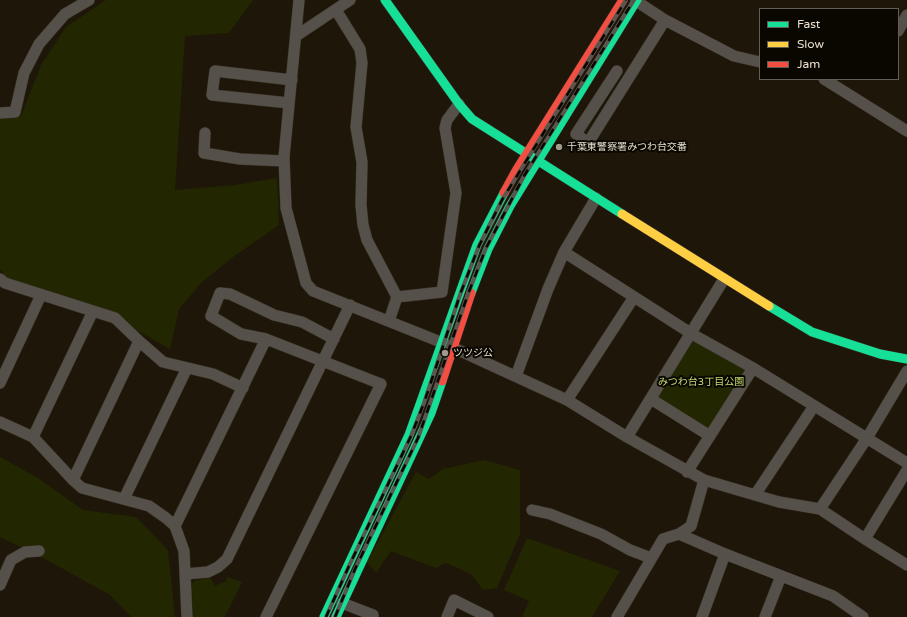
<!DOCTYPE html>
<meta charset="utf-8">
<style>
body{margin:0}
#map{position:relative;width:907px;height:617px;overflow:hidden;background:#1e1608;font-family:"Varela Round",sans-serif}
canvas{display:block}
.legend{position:absolute;left:759px;top:8px;width:140px;height:72px;box-sizing:border-box;background:#0a0600;border:1px solid #635d53;margin:0;padding:5px 7px;list-style:none;font-size:12px;color:#e8dfd0}
.legend li{display:flex;align-items:center;gap:8px;height:20px}
.legend b{width:20px;border:1px solid #635d53}
</style>
<div id="map">
<canvas width="907" height="617"></canvas>
<ul class="legend">
<li><b style="height:5px;background:#16e098"></b>Fast</li>
<li><b style="height:5px;background:#ffcf43"></b>Slow</li>
<li><b style="height:5px;background:#f24e42"></b>Jam</li>
</ul>
</div>
<script>
const context = document.querySelector('canvas').getContext('2d');
context.lineJoin = 'round';
function fillPath(path, color) {
  context.fillStyle = color;
  context.fill(path, 'evenodd');
}
function shape(rows) {
  const path = new Path2D();
  for (const r of rows) {
    path.moveTo(r[0], r[1]);
    for (let i = 2; i < r.length; i += 2) path.lineTo(r[i], r[i + 1]);
  }
  return path;
}
function stroke(path, color, width, dash) {
  context.strokeStyle = color;
  context.lineWidth = width;
  context.lineCap = dash ? 'butt' : 'round';
  context.setLineDash(dash || []);
  context.stroke(path);
}
function write(font, color, halo, rows, align = 'center') {
  context.font = font + ' "Varela Round","Noto Sans JP",sans-serif';
  context.lineWidth = 4;
  context.setLineDash([]);
  context.textBaseline = 'middle';
  context.strokeStyle = halo;
  context.fillStyle = color;
  for (const [text, x, y, turn = 0] of rows) {
    context.save();
    context.translate(x, y);
    context.rotate((+turn || 0) * Math.PI / 180);
    context.textAlign = isNaN(turn) ? turn : align;
    if (halo) context.strokeText(text, 0, 0);
    context.fillText(text, 0, 0);
    context.restore();
  }
}
fillPath(shape([
 [106,0,253,0,229,33,185,36,175,190,235,185,277,178,279,225,233,257,201,283,179,309,170,349,111,316,6,277,0,269,0,116,21,116,41,65,66,27],
 [691,337,743,365,745,373,709,429,657,400,656,395],
 [0,457,38,478,83,510,136,517,168,550,175,617,132,617,110,595,47,560,0,537],
 [484,460,520,470,520,534,497,588,483,590,471,574,446,563,436,568,391,551,376,573,367,562,416,472,429,479,443,469],
 [527,538,620,571,592,617,522,617,529,601,504,590],
 [210,577,215,586,226,581,227,577,242,582,225,617,193,617,192,584,194,581]
]), '#222702');
const street = shape([
 [299,0,284,157,285,183,286,208,306,283,313,291,443,343,567,400,627,437,704,480,691,526,679,534,725,554,833,596,863,617],
 [636,1,665,20,734,56,760,62],
 [336,10,360,49,362,63,356,127,362,162,361,205,363,225,367,240,397,297,389,321],
 [898,31,907,15],
 [296,36,350,0],
 [617,71,576,134,588,143,665,20],
 [824,79,907,131],
 [289,103,212,95,215,71,292,80],
 [0,113,15,112,24,73,39,44,65,14,89,0],
 [205,133,204,153,240,159,284,161],
 [564,252,692,334,753,368,907,463],
 [0,279,5,283,115,318,139,341],
 [397,297,442,292,456,193,445,128,447,120,459,104],
 [516,376,548,289,564,252,596,198],
 [0,383,41,295],
 [651,399,710,436],
 [567,400,634,297],
 [0,422,33,437,73,480,82,488,149,506,166,518,175,526,184,551,187,617],
 [33,437,93,311],
 [627,437,724,279],
 [687,472,753,368],
 [73,480,139,341,163,362,213,374,243,388],
 [704,480,779,502,820,509,865,539,907,565],
 [755,495,814,406],
 [124,499,187,368],
 [820,509,867,438,907,371],
 [532,510,550,514,601,534,630,550,651,558],
 [175,526,266,339],
 [865,539,907,470],
 [185,574,208,572,218,567,227,559,350,305],
 [0,585,11,560,25,552,39,551],
 [342,603,373,615,373,617],
 [266,617,381,384,266,339,241,334,211,316,220,293,230,294,274,315,302,322,334,339],
 [447,617,454,600,488,617],
 [617,617,663,539,679,534],
 [702,617,725,554],
 [765,617,781,576]
]);
const fast = shape([
 [385,0,459,104,472,119,622,214],
 [471,293,488,249,510,206,637,0],
 [769,306,812,332,880,354,907,359],
 [324,617,409,435,477,245,504,193],
 [336,617,431,413,442,381]
]);
const slow = shape([
 [622,214,769,306]
]);
const jam = shape([
 [504,193,516,171,623,0],
 [442,381,471,293]
]);
stroke(street, '#393126', 12);
stroke(fast, '#393126', 10);
stroke(slow, '#393126', 10);
stroke(jam, '#393126', 10);
stroke(street, '#55504a', 11);
stroke(fast, '#16e098', 9);
stroke(slow, '#ffcf43', 9);
stroke(jam, '#f24e42', 9);
const rail = shape([
 [326,617,349,566,411,436,424,403,461,292,479,246,502,200,626,0],
 [335,617,355,569,418,438,468,294,486,248,524,176,634,0]
]);
stroke(rail, '#59554f', 4);
stroke(rail, '#0a0600', 2.5, [8]);
for (const [x, y, r, color] of [
 [559,147,4,"#a1998a"],
 [445,353,4,"#a1998a"]
]) {
  const dot = new Path2D();
  dot.arc(x, y, r, 0, 2 * Math.PI);
  context.fillStyle = color;
  context.fill(dot);
  stroke(dot, '#0a0600', 1.5);
}
write('10px', '#e8dfd0', '#0a0600', [
 ["千葉東警察署みつわ台交番",567,147],
 ["ツツジ公",453,353]
], 'left');
write('10px', '#c6dc72', '#0a0600', [
 ["みつわ台3丁目公園",701,382]
]);
</script>
